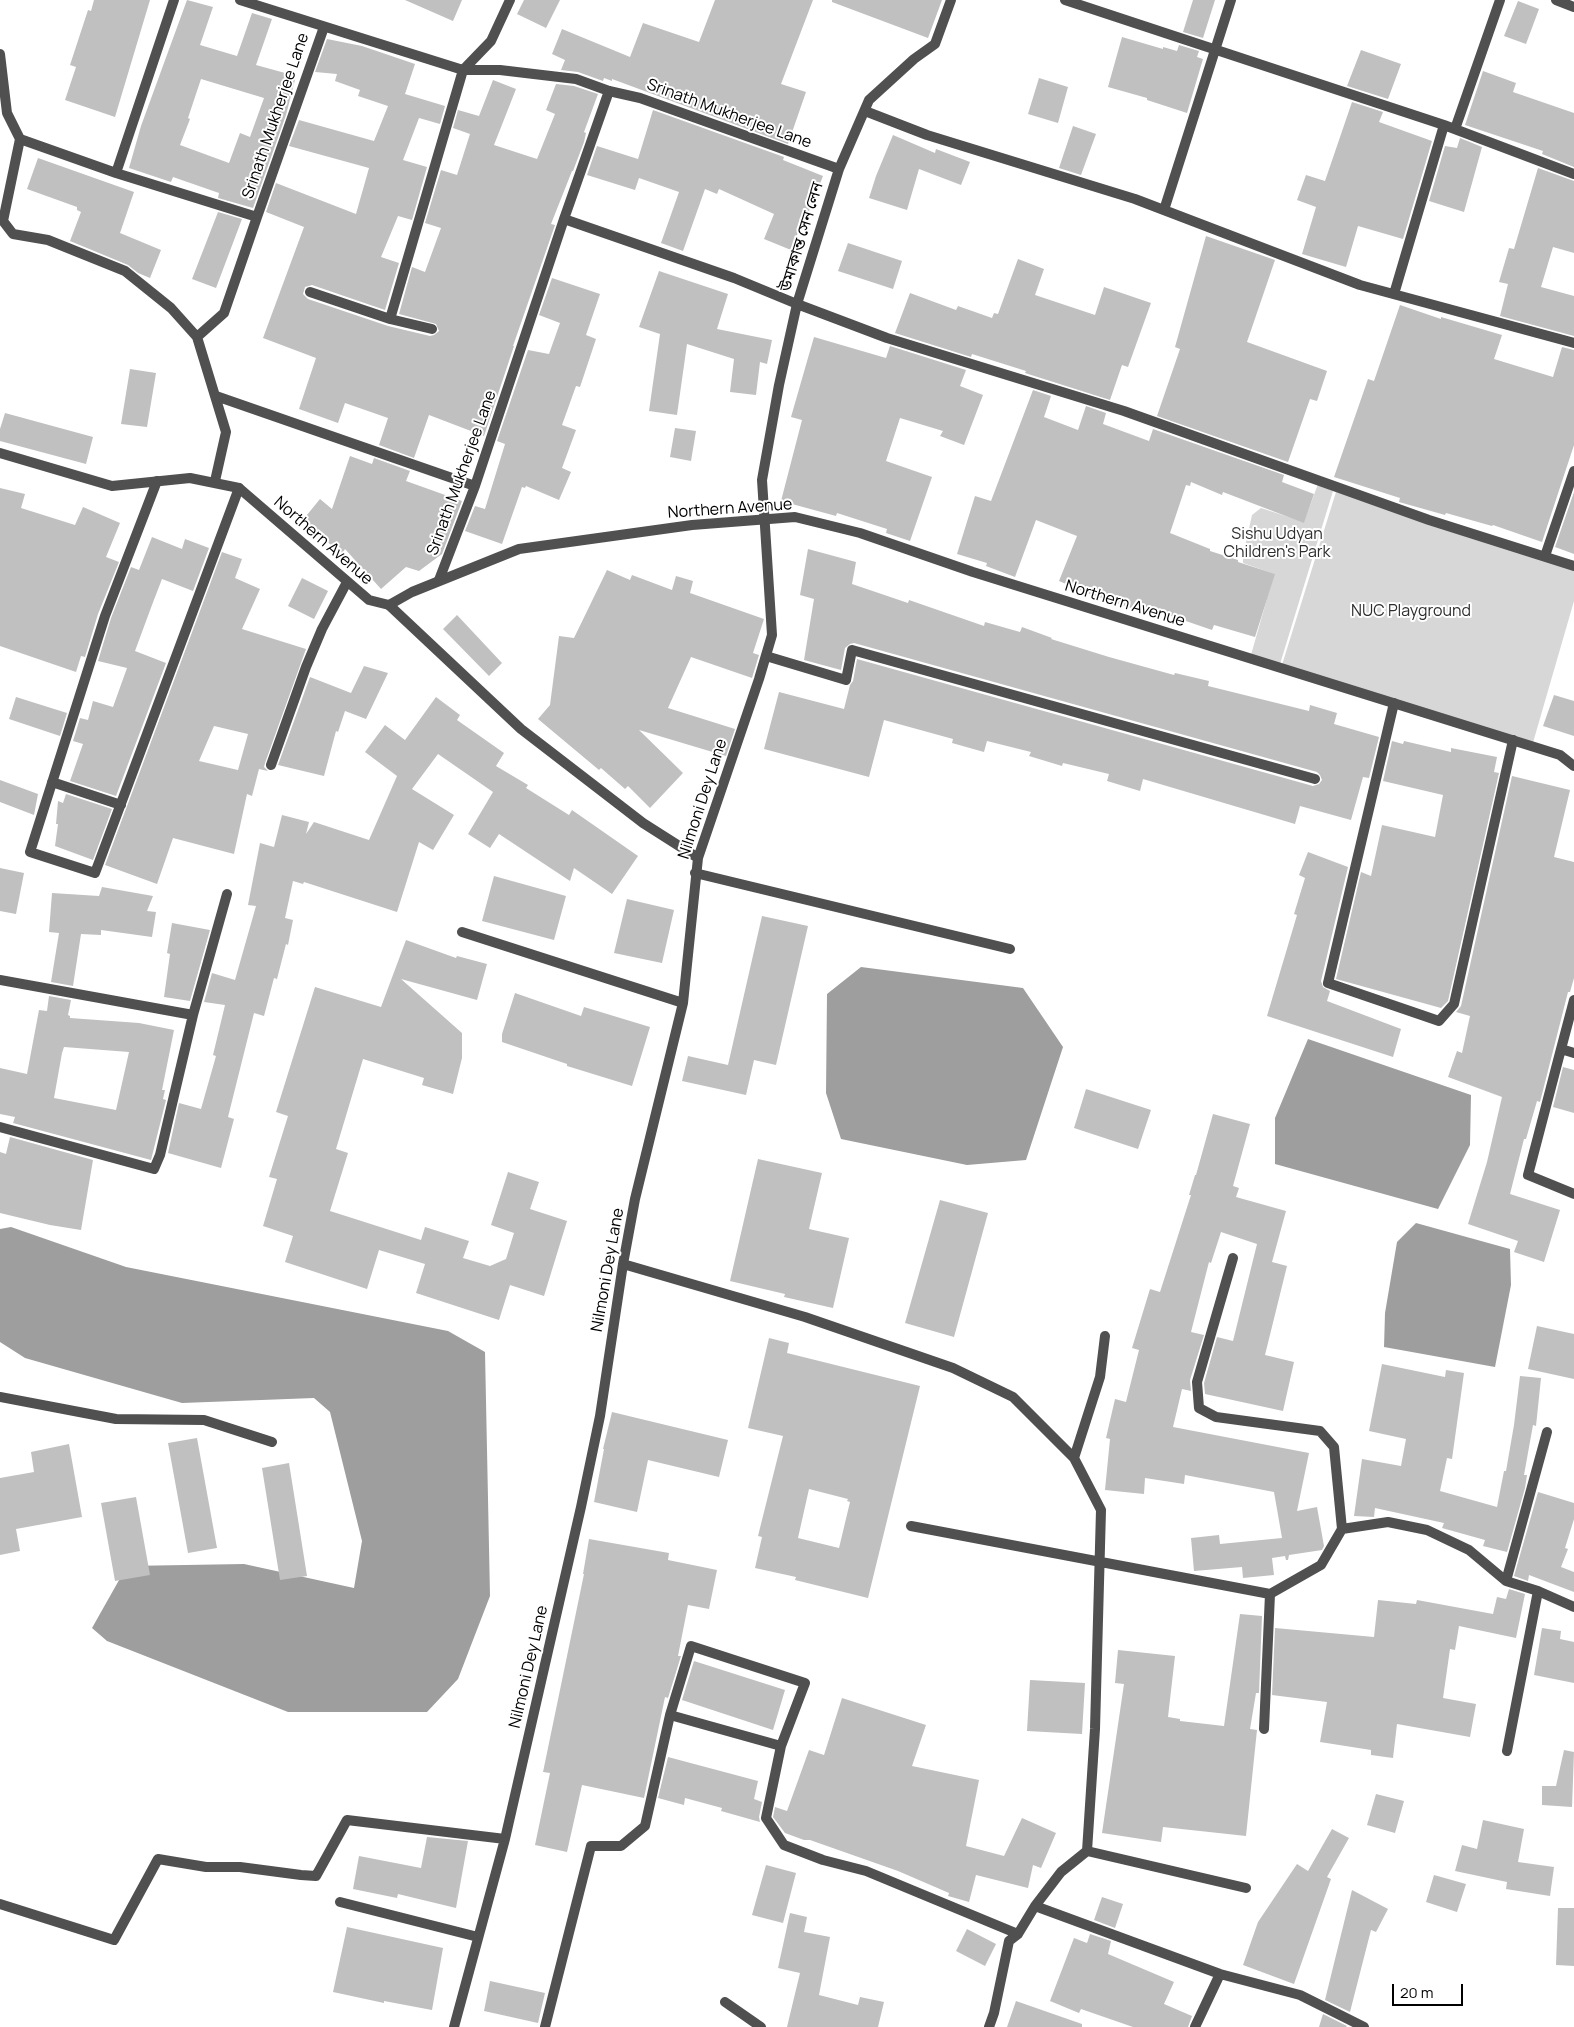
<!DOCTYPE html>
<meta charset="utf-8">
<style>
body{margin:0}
#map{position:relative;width:1574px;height:2027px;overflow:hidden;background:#fff;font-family:Manrope,sans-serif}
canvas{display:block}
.scale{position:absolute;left:1392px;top:1984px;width:71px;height:22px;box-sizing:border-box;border:2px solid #000;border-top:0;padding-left:6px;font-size:15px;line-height:18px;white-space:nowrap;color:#000;-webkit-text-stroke:4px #fff;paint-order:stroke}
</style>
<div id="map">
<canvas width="1574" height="2027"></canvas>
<div class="scale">20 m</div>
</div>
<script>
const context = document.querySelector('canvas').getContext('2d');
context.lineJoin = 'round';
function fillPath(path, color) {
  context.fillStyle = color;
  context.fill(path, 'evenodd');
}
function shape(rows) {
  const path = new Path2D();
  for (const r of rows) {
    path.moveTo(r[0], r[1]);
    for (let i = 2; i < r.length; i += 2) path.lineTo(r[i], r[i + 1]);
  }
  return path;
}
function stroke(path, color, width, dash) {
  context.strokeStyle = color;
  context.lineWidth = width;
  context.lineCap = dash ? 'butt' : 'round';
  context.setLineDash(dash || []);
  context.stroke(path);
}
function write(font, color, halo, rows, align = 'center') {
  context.font = font + ' Manrope,"Noto Sans Bengali",sans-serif';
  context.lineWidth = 4;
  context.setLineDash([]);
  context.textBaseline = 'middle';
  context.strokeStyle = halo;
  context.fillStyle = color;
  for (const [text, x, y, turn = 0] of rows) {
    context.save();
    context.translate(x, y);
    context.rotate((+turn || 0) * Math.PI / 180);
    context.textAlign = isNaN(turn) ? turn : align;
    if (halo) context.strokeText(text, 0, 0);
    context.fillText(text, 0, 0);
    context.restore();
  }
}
fillPath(shape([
 [1318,484,1333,491,1280,664,1251,655,1274,574,1243,563,1243,555,1252,515,1261,508,1304,522],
 [1336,492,1574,566,1574,601,1532,746,1281,668]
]), '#d7d7d7');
fillPath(shape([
 [861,967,1023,988,1063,1047,1026,1160,967,1165,841,1139,826,1093,827,994],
 [1308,1039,1471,1095,1470,1145,1438,1209,1275,1164,1275,1118],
 [1416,1223,1510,1249,1511,1285,1495,1367,1384,1347,1385,1313,1397,1242],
 [11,1227,126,1267,448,1331,485,1352,490,1596,458,1679,427,1712,288,1712,107,1641,92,1628,127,1566,244,1564,354,1588,362,1541,330,1412,314,1398,182,1403,25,1358,0,1342,0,1229]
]), '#9e9e9e');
fillPath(shape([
 [94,0,150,0,115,117,65,100,76,67,70,65,88,10,91,11],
 [187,0,213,7,200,45,237,56,252,13,272,19,256,65,296,76,286,115,253,208,218,198,219,193,173,177,171,182,129,168,141,126],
 [201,79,264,98,250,137,240,133,229,163,180,145,190,119,188,118],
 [405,0,462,0,453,21],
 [524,0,560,0,546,28,517,14],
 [715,0,813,0,781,84,806,92,788,144,612,79,612,81,604,78,603,81,578,72,561,70,565,60,552,54,562,29,630,57,643,23,699,42],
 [832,0,942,0,928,38,832,2],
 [1193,0,1215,0,1203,38,1183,32],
 [1518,1,1539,9,1526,44,1504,36],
 [1122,37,1163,49,1163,47,1177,51,1179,45,1199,51,1197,57,1203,59,1187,113,1147,100,1147,98,1108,87],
 [327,39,362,46,415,64,405,94,445,106,440,124,419,118,403,160,427,167,412,220,398,216,381,257,399,263,385,310,312,285,305,287,303,294,308,299,388,326,430,336,434,335,439,331,436,324,399,314,412,267,425,272,441,228,425,223,441,170,457,175,470,134,453,128,458,110,479,116,493,80,516,89,494,145,537,159,555,114,546,110,556,84,574,86,598,94,584,132,586,133,584,142,573,171,572,171,551,224,555,225,513,346,514,346,484,436,429,415,414,458,379,445,388,418,345,403,338,423,299,409,316,358,263,338,304,227,266,212,276,183,356,214,369,168,289,146,299,120,374,141,388,106,358,96,360,90,335,81,337,74,315,72],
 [1361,50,1401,64,1388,99,1347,86],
 [1483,71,1516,83,1513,92,1574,113,1574,167,1542,154,1543,151,1465,125],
 [1039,78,1068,87,1058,123,1028,114],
 [1352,102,1383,112,1379,122,1432,141,1403,239,1358,226,1346,267,1302,254,1316,207,1297,200,1306,175,1325,181],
 [653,110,784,157,783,160,823,176,809,211,807,210,791,250,764,239,774,214,719,189,717,194,705,189,683,251,661,243,679,192,639,178,635,190,587,175,597,146,638,159],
 [1073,126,1096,134,1081,175,1059,168],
 [893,135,935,153,936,149,970,162,961,185,919,169,907,210,869,198,876,176],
 [1460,138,1482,147,1464,212,1429,201,1445,146,1457,148],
 [38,158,134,192,120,233,161,250,150,278,138,273,128,265,70,241,81,212,77,210,77,207,27,189],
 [1538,168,1574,181,1574,253,1553,247,1541,287,1574,296,1574,336,1500,316,1508,284,1499,282,1509,248,1514,249],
 [218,212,242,219,216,288,192,279],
 [1206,236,1275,260,1247,342,1327,371,1317,401,1310,399,1288,462,1157,416,1180,349,1175,347],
 [848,243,902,261,893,289,838,271],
 [1018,259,1044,269,1035,295,1095,315,1104,287,1151,303,1128,367,1122,365,1110,400,1025,373,1026,371,972,354,971,357,895,333,910,293,956,310,958,306,992,318,994,313,998,314],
 [659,271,728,294,717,329,772,340,767,364,760,362,756,395,730,392,734,359,687,344,677,415,649,411,660,334,639,327],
 [552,278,600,294,586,335,596,339,580,387,576,386,562,425,576,430,562,468,571,472,559,500,526,486,525,488,522,487,502,544,465,531,475,506,485,509,505,444,497,441,528,350,549,354,560,323,539,315],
 [1400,305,1441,319,1441,317,1502,335,1494,359,1553,377,1562,347,1574,350,1574,445,1542,542,1493,525,1492,526,1446,513,1445,515,1399,502,1400,498,1334,477,1368,379,1374,381],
 [814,337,886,358,890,346,966,370,960,386,983,395,964,445,940,436,943,431,900,418,886,461,932,477,910,541,886,533,887,529,837,513,836,516,781,501,802,420,791,417],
 [130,369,156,373,147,427,121,424],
 [1033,390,1051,396,1044,417,1078,430,1086,406,1106,413,1103,424,1149,441,1153,429,1284,475,1282,482,1314,494,1304,523,1223,492,1222,495,1191,482,1190,486,1186,485,1170,533,1210,549,1210,551,1238,560,1238,562,1275,574,1255,637,1214,625,1212,630,1151,609,1149,614,1092,595,1059,581,1077,536,1036,520,1015,577,986,566,987,563,957,554,975,496,991,501],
 [5,413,93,437,86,464,0,441,0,429],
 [675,428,696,431,691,461,670,457],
 [350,456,372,464,374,458,410,471,406,481,462,501,442,554,419,571,406,567,381,589,345,549,342,554,302,521,320,499,332,509],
 [0,488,25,494,21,508,75,525,83,507,120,523,106,557,119,562,98,614,85,657,81,656,76,672,0,646],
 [1574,492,1574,554,1555,547],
 [152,537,182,549,185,539,209,548,193,591,162,579,152,605,135,651,166,663,116,796,70,781,83,744,73,741,80,718,88,720,93,701,113,707,127,668,98,661,111,618,131,567,139,570],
 [808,549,856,562,852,584,908,603,909,600,984,626,985,622,1020,632,1022,627,1052,638,1051,639,1109,657,1174,675,1175,673,1209,681,1208,686,1309,711,1310,705,1337,713,1334,724,1379,737,1369,778,1363,777,1351,820,1300,806,1295,824,1143,779,1140,791,1107,781,1109,774,1063,763,1062,766,1029,756,1031,752,987,741,984,752,952,743,953,739,884,720,869,777,764,749,779,692,844,709,850,685,853,681,857,659,1313,786,1319,784,1322,780,1320,775,1317,772,854,643,850,644,845,648,841,670,804,660,814,599,800,595],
 [222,552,242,559,235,578,260,589,242,629,306,649,265,763,264,767,268,771,259,769,252,796,247,794,234,854,173,838,157,884,105,865],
 [214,726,248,734,238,770,199,761],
 [607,570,630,580,632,575,672,590,676,576,693,581,690,593,764,619,753,653,759,655,752,678,691,657,668,708,735,729,726,756,639,730,683,773,650,808,628,786,625,789,601,768,599,770,538,719,550,705,559,636,574,638],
 [302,578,328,591,314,619,288,606],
 [457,615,502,663,489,676,443,629],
 [364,666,388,673,366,719,345,711,338,732,336,731,324,776,278,765,310,677,351,693],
 [1554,695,1574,701,1574,736,1543,726],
 [16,697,67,713,60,736,9,719],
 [436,697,460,715,457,720,504,753,496,766,528,785,526,788,569,815,572,810,638,856,612,894,574,868,570,881,499,834,490,848,468,834,493,792,438,754,412,789,454,815,433,850,419,842,397,912,304,882,303,884,293,881,285,918,293,920,288,945,286,944,277,979,274,978,264,1016,254,1013,228,1117,234,1119,221,1168,168,1153,179,1103,201,1109,216,1056,213,1055,225,1005,204,1002,212,973,235,980,256,906,248,905,260,843,274,847,282,815,309,822,306,834,314,822,369,840,397,776,365,752,385,725,405,740],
 [1392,741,1403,744,1404,741,1451,752,1451,748,1497,757,1494,772,1499,773,1448,1001,1441,1008,1336,979,1361,872,1371,876,1382,825,1435,837,1443,795,1383,781],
 [1512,776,1570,790,1554,857,1574,862,1574,978,1570,992,1568,992,1540,1102,1537,1101,1526,1139,1524,1139,1510,1194,1560,1210,1544,1262,1514,1252,1518,1241,1468,1224,1487,1162,1502,1097,1448,1077,1457,1051,1462,1053,1470,1016,1456,1012,1461,1006],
 [0,780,38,794,34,815,0,802],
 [66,794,112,809,93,860,55,846,58,824,56,824,58,801,63,803],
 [1308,852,1348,867,1321,981,1323,987,1330,991,1327,1001,1401,1029,1393,1057,1267,1016,1297,915,1294,914,1305,878,1299,875],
 [0,868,24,873,16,914,0,911],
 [494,876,566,896,554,940,482,921],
 [102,887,153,896,147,911,156,912,152,937,101,930,101,935,81,934,73,986,51,982,59,933,49,932,52,893,99,896],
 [627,899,674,910,662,963,614,953],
 [762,916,808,926,776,1065,754,1060,746,1095,682,1081,688,1056,728,1065],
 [172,923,210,930,190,1001,164,997,170,954,167,953],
 [406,940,456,958,457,956,487,964,477,1000,401,979,462,1033,462,1058,453,1094,422,1085,424,1078,363,1059,336,1149,348,1153,330,1211,421,1240,425,1227,469,1241,463,1258,490,1266,506,1259,514,1233,491,1225,508,1172,539,1182,530,1209,567,1221,544,1296,510,1285,499,1320,416,1293,425,1264,379,1250,367,1289,285,1262,293,1236,263,1226,277,1179,269,1177,288,1116,276,1112,315,987,381,1007],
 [515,993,581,1016,584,1007,650,1027,632,1086,567,1066,567,1064,502,1042,502,1034],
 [49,996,71,1000,68,1015,70,1016,70,1018,139,1023,174,1030,162,1090,165,1090,163,1099,166,1100,151,1160,13,1123,15,1117,0,1114,0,1068,27,1074,39,1010,47,1011],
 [64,1047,129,1052,116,1110,54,1098,62,1053],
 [1563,1067,1574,1070,1574,1113,1553,1107],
 [1086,1089,1151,1110,1138,1149,1074,1128],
 [1213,1114,1250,1124,1233,1186,1239,1188,1236,1197,1286,1211,1272,1262,1287,1266,1265,1355,1294,1362,1283,1411,1205,1394,1204,1383,1217,1337,1233,1341,1257,1244,1221,1232,1211,1263,1209,1262,1191,1332,1204,1335,1190,1380,1191,1391,1182,1389,1173,1427,1309,1453,1297,1511,1317,1507,1324,1546,1322,1550,1289,1555,1288,1560,1286,1560,1285,1556,1272,1558,1274,1575,1243,1578,1242,1567,1194,1571,1191,1538,1219,1535,1220,1544,1282,1538,1274,1492,1185,1475,1184,1484,1145,1478,1144,1494,1105,1490,1110,1439,1106,1438,1115,1399,1126,1402,1139,1350,1132,1348,1150,1289,1160,1292,1191,1195,1189,1195,1195,1175,1196,1175],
 [10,1137,93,1160,81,1230,50,1225,0,1213,0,1152,6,1154],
 [758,1159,822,1173,809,1229,849,1238,833,1308,784,1297,785,1294,730,1281],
 [940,1200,988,1213,954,1337,905,1323],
 [1537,1326,1574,1334,1574,1379,1528,1369],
 [769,1338,789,1343,787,1353,920,1386,868,1598,795,1580,796,1577,755,1568,762,1537,758,1536,783,1436,748,1428],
 [809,1489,848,1499,847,1501,850,1502,839,1548,798,1538],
 [1382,1364,1445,1377,1446,1370,1464,1373,1452,1459,1447,1458,1440,1491,1497,1507,1504,1471,1506,1471,1514,1425,1520,1376,1541,1378,1536,1426,1533,1425,1524,1475,1527,1475,1525,1488,1507,1552,1483,1546,1485,1540,1442,1528,1444,1523,1375,1508,1374,1517,1354,1516,1362,1459,1401,1466,1406,1439,1369,1431],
 [612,1412,728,1440,719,1477,648,1460,637,1512,594,1502,604,1449,603,1449],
 [197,1438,217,1548,188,1553,168,1443],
 [69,1444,82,1517,16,1529,20,1551,0,1555,0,1478,34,1472,31,1452],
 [289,1463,307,1576,280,1580,262,1468],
 [1538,1492,1574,1503,1574,1519,1565,1548,1568,1549,1561,1567,1574,1572,1574,1592,1529,1575,1528,1581,1514,1576],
 [136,1497,150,1575,115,1581,101,1503],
 [589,1539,669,1553,668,1560,717,1570,709,1609,688,1605,678,1656,681,1656,668,1698,665,1697,644,1798,582,1785,567,1852,535,1845,550,1773,543,1772,584,1574,583,1574],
 [1509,1589,1525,1594,1516,1638,1459,1626,1455,1650,1450,1649,1443,1698,1476,1704,1470,1737,1397,1724,1393,1758,1371,1755,1371,1750,1320,1742,1327,1702,1272,1695,1275,1628,1374,1637,1378,1600,1416,1604,1417,1600,1493,1614,1497,1597,1506,1599],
 [1240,1614,1262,1616,1259,1693,1256,1693,1250,1729,1257,1730,1246,1836,1163,1827,1161,1842,1102,1833,1124,1684,1115,1683,1118,1650,1175,1656,1168,1717,1180,1719,1180,1721,1224,1726],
 [1542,1628,1561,1631,1560,1639,1574,1642,1574,1683,1534,1675],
 [694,1661,785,1690,773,1730,682,1700],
 [1030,1680,1085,1683,1082,1734,1027,1731],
 [842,1698,926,1725,912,1766,979,1780,966,1846,1004,1856,1022,1818,1056,1833,1041,1868,1033,1865,1028,1888,976,1875,969,1902,948,1896,949,1893,898,1871,810,1840,804,1840,785,1833,773,1817,775,1807,787,1811,809,1750,824,1755],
 [1564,1750,1574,1752,1572,1807,1542,1805,1542,1786,1556,1786],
 [668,1757,758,1781,754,1799,762,1802,759,1817,760,1822,721,1811,722,1808,685,1798,684,1805,658,1798],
 [1376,1794,1404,1801,1395,1833,1367,1825],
 [1483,1820,1524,1829,1518,1862,1554,1867,1550,1896,1506,1889,1507,1882,1455,1871,1462,1845,1477,1849],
 [1332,1829,1349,1838,1327,1877,1331,1879,1294,1984,1243,1965,1258,1922,1297,1864,1308,1871],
 [427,1837,468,1841,456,1908,398,1894,397,1898,353,1889,359,1856,421,1868],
 [766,1865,796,1873,783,1923,752,1915],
 [1434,1875,1466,1884,1457,1912,1426,1902],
 [1352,1890,1388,1909,1376,1932,1371,1930,1350,2012,1325,2000],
 [1102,1897,1123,1904,1115,1928,1094,1920],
 [1558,1908,1574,1908,1574,1966,1556,1965],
 [790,1913,807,1917,804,1932,830,1937,819,1995,858,2005,860,1997,884,2002,878,2027,787,2027,800,1973,778,1968],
 [347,1927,443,1948,432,2010,384,2001,384,2003,333,1992],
 [967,1929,996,1944,985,1966,956,1951],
 [1090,1934,1111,1941,1108,1954,1174,1982,1164,2004,1192,2016,1188,2027,1133,2027,1081,2009,1079,2013,1050,2001,1074,1938,1087,1943],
 [490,1981,545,1993,538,2023,484,2011],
 [1016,2001,1082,2024,1082,2027,1007,2027],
 [1323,2014,1347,2026,1346,2027,1319,2027]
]), '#c0c0c0');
stroke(shape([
 [174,0,116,173,257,217,324,27],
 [240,0,463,70,491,41,510,0],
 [1065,0,1444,125,1574,174],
 [1556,0,1574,7],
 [0,54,7,113,20,139,3,221,13,234,48,240,125,271,171,308,197,337,226,432,215,481],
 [865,111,927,135,1135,199,1360,285,1574,343],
 [1455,129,1500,0],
 [20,139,116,173],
 [1164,210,1231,0],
 [564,219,734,278,797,304,887,338,1124,411,1429,520,1574,566],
 [310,292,390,319,432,329],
 [1394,294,1444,125],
 [390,319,463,70,500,70,576,79,609,91,640,98,839,169],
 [197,337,224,313,257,217],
 [216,396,475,486],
 [157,481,105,616,30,852,95,873,239,488],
 [1545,556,1574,471],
 [439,580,475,486,564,219,609,91],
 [389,605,521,729,643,823,698,858],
 [766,656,846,680,852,650,1315,779],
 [1394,703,1328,983,1439,1021,1454,1004,1513,740],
 [271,765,306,667,322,629,347,582],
 [52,782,121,805],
 [695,873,1010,949],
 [462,932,683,1003],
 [0,980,193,1015,227,894],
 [1574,1000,1561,1049,1574,1053],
 [1561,1049,1528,1175,1574,1194],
 [0,1127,154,1169,160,1155,193,1015],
 [1233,1258,1197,1382,1199,1408,1216,1417,1320,1431,1334,1447,1342,1529],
 [623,1264,805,1317,953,1368,1013,1397,1074,1458,1101,1510,1095,1729,1087,1851,1061,1872,1035,1906,1018,1934,1009,1941,994,2013,989,2027],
 [0,1397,116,1419,204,1420,272,1442],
 [1074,1458,1100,1377,1105,1336],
 [911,1526,1270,1594,1321,1565,1342,1529,1388,1522,1427,1530,1469,1550,1506,1581,1538,1591,1574,1607],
 [1506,1581,1547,1432],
 [670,1715,781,1746],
 [1264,1729,1270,1594],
 [1507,1751,1538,1591],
 [1087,1851,1246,1888],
 [340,1902,478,1937],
 [0,1904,114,1940,158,1859,206,1867,240,1867,301,1875,316,1876,347,1820,505,1839],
 [1035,1906,1220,1974,1300,1995,1364,2027],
 [725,2002,761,2027],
 [454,2027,505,1839,581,1507,600,1416,623,1264,635,1199,683,1003,698,858,759,679,772,635,762,480,779,385,797,304,839,169,869,100,914,59,935,44,951,0],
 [545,2027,591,1846,621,1846,645,1826,670,1715,691,1646,805,1683,781,1746,766,1818,784,1845,823,1860,866,1871,1018,1934],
 [1195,2027,1220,1974]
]), '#505050', 10);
stroke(shape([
 [0,453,112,486,190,478,239,488,369,600,389,605,412,592,519,549,692,525,795,517,860,533,973,572,1560,755,1574,766]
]), '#505050', 10);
write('16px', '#000', '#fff', [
 ["Srinath Mukherjee Lane",729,114,20],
 ["Srinath Mukherjee Lane",276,116,-71],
 ["উমাকান্ত সেন লেন",802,237,-73],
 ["Srinath Mukherjee Lane",462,473,-70],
 ["Northern Avenue",730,509,-4],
 ["Northern Avenue",323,541,41],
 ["Northern Avenue",1125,604,17],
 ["Nilmoni Dey Lane",703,799,-72],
 ["Nilmoni Dey Lane",608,1270,-80],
 ["Nilmoni Dey Lane",529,1667,-77]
]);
write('16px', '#2e2e2e', '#fff', [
 ["Sishu Udyan",1277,535],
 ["Children's Park",1277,553],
 ["NUC Playground",1411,612]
]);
</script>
